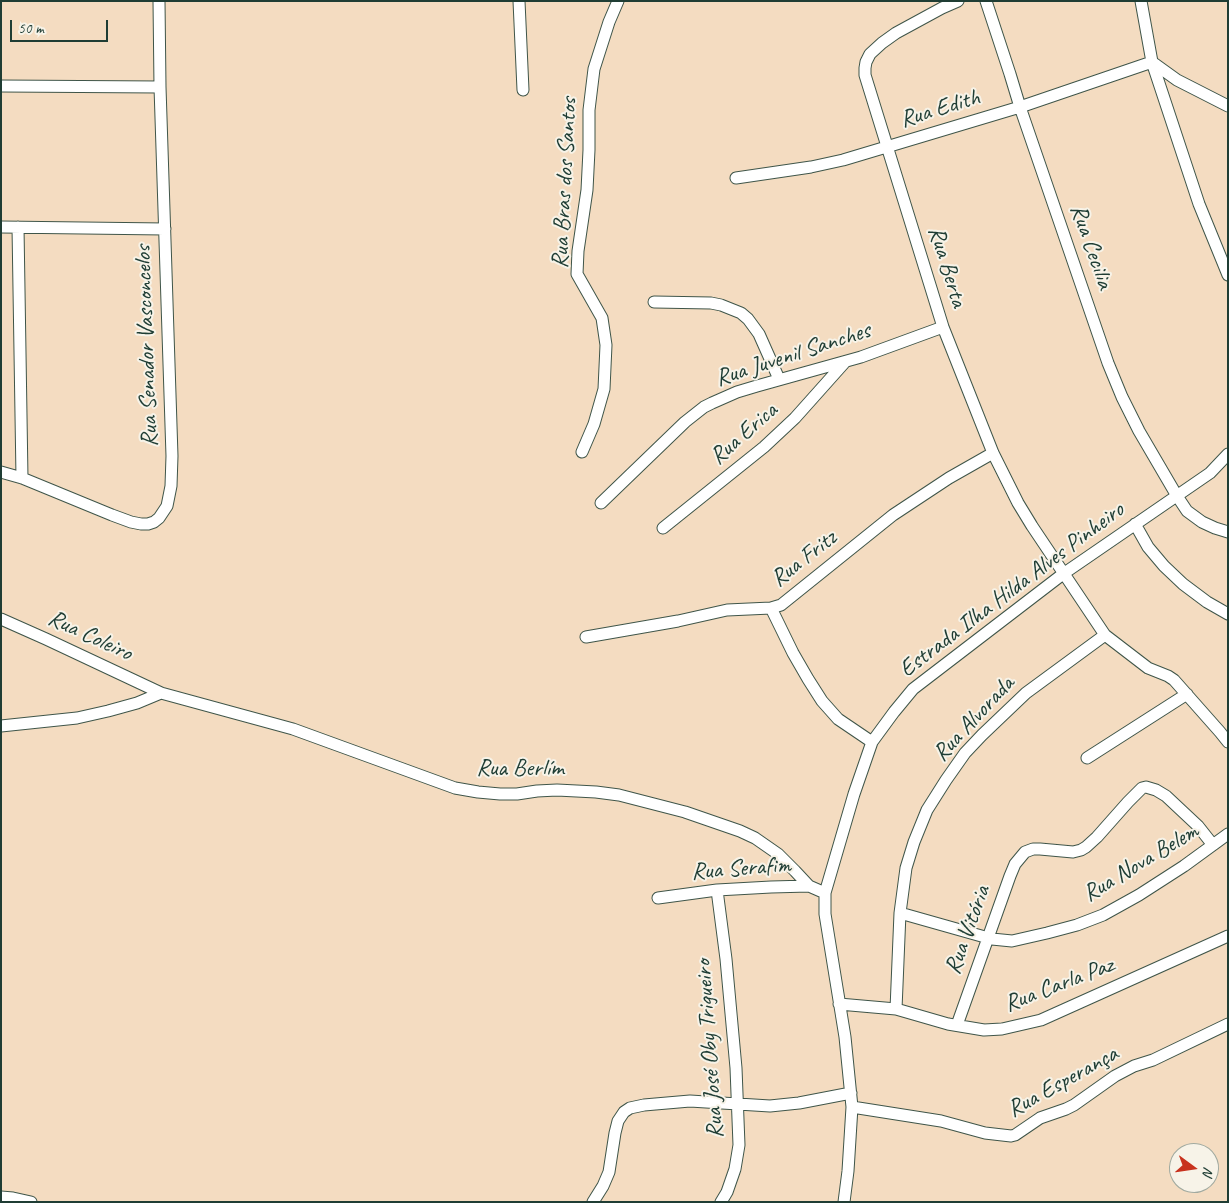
<!DOCTYPE html>
<meta charset="utf-8">
<style>
body{margin:0}
#map{position:relative;width:1229px;height:1203px;overflow:hidden;background:#f4dcc1;font-family:Caveat,sans-serif}
canvas{display:block}
.frame{position:absolute;inset:0;border:2px solid #1f3d34;pointer-events:none}
.north{position:absolute;left:1169px;top:1143px;width:50px;height:50px;box-sizing:border-box;background:#f7f3e8;border:1px solid #a1aaa0;border-radius:50%;rotate:104deg;font-size:14px;font-weight:700;line-height:20px;text-align:center;color:#1f3d34}
.north::after{content:'';display:block;margin:auto;width:18px;height:22px;background:#c8321e;clip-path:polygon(50% 0,100% 100%,50% 72%,0 100%)}
.scale{position:absolute;left:10px;top:20px;width:98px;height:22px;box-sizing:border-box;border:2px solid #1f3d34;border-top:0;padding-left:6px;font-size:15px;line-height:18px;white-space:nowrap;color:#1f3d34;-webkit-text-stroke:4px #f7f3e8;paint-order:stroke}
</style>
<div id="map">
<canvas width="1229" height="1203"></canvas>
<div class="frame"></div>
<div class="north">N</div>
<div class="scale">50 m</div>
</div>
<script>
const context = document.querySelector('canvas').getContext('2d');
context.lineJoin = 'round';
function shape(rows) {
  const path = new Path2D();
  for (const r of rows) {
    path.moveTo(r[0], r[1]);
    for (let i = 2; i < r.length; i += 2) path.lineTo(r[i], r[i + 1]);
  }
  return path;
}
function stroke(path, color, width, dash) {
  context.strokeStyle = color;
  context.lineWidth = width;
  context.lineCap = dash ? 'butt' : 'round';
  context.setLineDash(dash || []);
  context.stroke(path);
}
function write(font, color, halo, rows, align = 'center') {
  context.font = font + ' Caveat,sans-serif';
  context.lineWidth = 4;
  context.setLineDash([]);
  context.textBaseline = 'middle';
  context.strokeStyle = halo;
  context.fillStyle = color;
  for (const [text, x, y, turn = 0] of rows) {
    context.save();
    context.translate(x, y);
    context.rotate((+turn || 0) * Math.PI / 180);
    context.textAlign = isNaN(turn) ? turn : align;
    if (halo) context.strokeText(text, 0, 0);
    context.fillText(text, 0, 0);
    context.restore();
  }
}
const minor = shape([
 [519,1,523,90],
 [958,1,942,8,896,33,882,43,870,54,866,62,865,68,865,75,943,327,993,453,1018,503,1032,526,1105,635,1148,668,1168,676,1174,680,1220,732,1228,742],
 [986,1,1010,74,1020,107,1108,363,1122,397,1139,431,1177,496,1187,511,1202,522,1215,528,1228,532],
 [1141,1,1152,62,1199,204,1228,275],
 [1,86,160,87],
 [736,178,811,167,843,160,1020,107,1152,62,1177,80,1228,106],
 [1,227,165,229],
 [18,227,22,478],
 [654,302,711,303,721,305,741,313,748,319,759,334,779,379],
 [582,452,594,424,604,389,606,345,602,318,577,274,578,251,587,190,589,150,589,110,594,69,609,22,618,1],
 [1,472,22,478,112,515,131,522,141,524,148,524,154,522,159,518,167,506,171,486,172,456,160,87,159,1],
 [601,503,685,422,704,407,712,403,737,392,757,386,861,357,943,327],
 [1135,524,1148,547,1164,566,1183,584,1207,602,1228,614],
 [663,528,764,447,795,418,845,362],
 [771,608,793,653,808,679,822,701,838,719,872,742],
 [1,619,46,639,161,693,293,729,455,788,478,792,500,794,517,794,537,791,557,790,596,792,619,795,685,812,740,831,755,838,778,854,795,871,809,886],
 [586,637,678,621,727,610,771,608,781,605,893,515,949,478,993,453],
 [1,726,77,718,108,711,137,703,161,693],
 [1087,758,1187,694],
 [717,890,726,959,736,1068,739,1145,735,1169,727,1192,721,1202],
 [658,898,717,890,771,887,809,886,825,893],
 [900,913,992,939,1012,941,1047,933,1077,925,1103,915,1139,895,1184,866,1228,834],
 [839,1004,896,1009,948,1024,984,1030,1002,1029,1041,1020,1228,936],
 [896,1009,900,913,906,868,914,842,927,810,946,780,965,753,982,735,1026,693,1105,635],
 [957,1025,1010,876,1015,864,1025,852,1033,849,1040,849,1073,852,1081,850,1086,847,1097,837,1128,802,1142,788,1146,787,1156,790,1166,796,1198,826,1213,845],
 [852,1107,941,1121,985,1133,1011,1136,1015,1135,1040,1118,1066,1109,1074,1105,1115,1076,1134,1066,1153,1060,1228,1024],
 [1,1197,13,1198,31,1202],
 [593,1202,603,1186,609,1172,615,1133,618,1121,624,1112,630,1108,644,1105,690,1101,770,1106,799,1103,851,1093],
 [844,1202,848,1171,852,1107,845,1037,825,914,825,893,854,794,872,742,894,712,913,689,1063,574,1210,473,1228,454]
]);
stroke(minor, '#3f5549', 13);
stroke(minor, '#fff', 11);
write('24px', '#1f3d34', '#f7f3e8', [
 ["Rua Edith",940,109,-17],
 ["Rua Bras dos Santos",565,183,-87],
 ["Rua Cecilia",1091,247,71],
 ["Rua Berta",947,267,73],
 ["Rua Senador Vasconcelos",147,346,-92],
 ["Rua Juvenil Sanches",793,355,-18],
 ["Rua Erica",744,434,-41],
 ["Rua Fritz",804,559,-38],
 ["Estrada Ilha Hilda Alves Pinheiro",1012,590,-37],
 ["Rua Coleiro",90,636,25],
 ["Rua Alvorada",974,719,-47],
 ["Rua Berlím",520,769],
 ["Rua Nova Belem",1141,863,-31],
 ["Rua Serafim",741,869,-4],
 ["Rua Vitória",968,930,-70],
 ["Rua Carla Paz",1059,985,-21],
 ["Rua José Oby Trigueiro",710,1049,-94],
 ["Rua Esperança",1063,1082,-29]
]);
</script>
